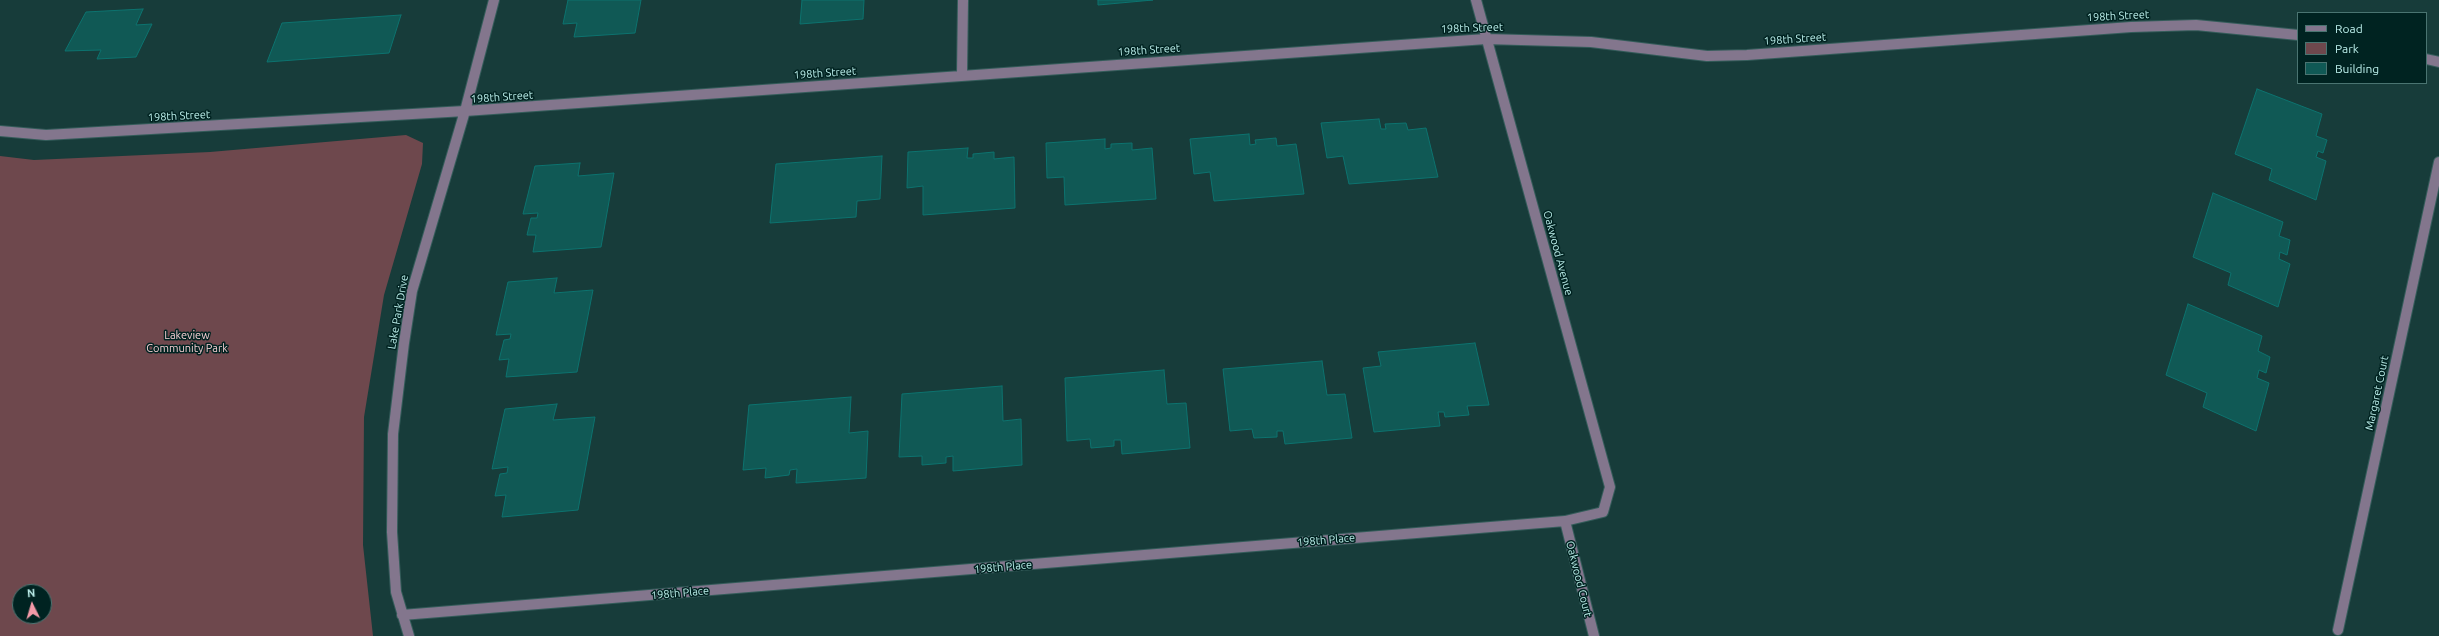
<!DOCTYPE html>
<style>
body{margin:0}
#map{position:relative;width:2439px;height:636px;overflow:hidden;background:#173c3a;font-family:Ubuntu,sans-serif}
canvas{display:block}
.legend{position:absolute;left:2297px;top:12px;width:130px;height:72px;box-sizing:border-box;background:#002321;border:1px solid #4a7471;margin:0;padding:5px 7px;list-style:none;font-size:12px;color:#baede9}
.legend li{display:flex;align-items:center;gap:8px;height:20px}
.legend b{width:20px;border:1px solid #4a7471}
.north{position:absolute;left:12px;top:584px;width:40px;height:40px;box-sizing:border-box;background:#002321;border:1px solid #4a7471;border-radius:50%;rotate:355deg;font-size:11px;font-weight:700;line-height:16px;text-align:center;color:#baede9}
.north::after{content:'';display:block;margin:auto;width:14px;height:18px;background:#f39aa8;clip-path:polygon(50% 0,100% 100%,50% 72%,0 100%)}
</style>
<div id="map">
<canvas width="2439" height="636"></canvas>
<ul class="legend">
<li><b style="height:5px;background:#83768d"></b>Road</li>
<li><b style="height:11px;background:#6e484d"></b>Park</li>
<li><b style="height:11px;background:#105955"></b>Building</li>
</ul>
<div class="north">N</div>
</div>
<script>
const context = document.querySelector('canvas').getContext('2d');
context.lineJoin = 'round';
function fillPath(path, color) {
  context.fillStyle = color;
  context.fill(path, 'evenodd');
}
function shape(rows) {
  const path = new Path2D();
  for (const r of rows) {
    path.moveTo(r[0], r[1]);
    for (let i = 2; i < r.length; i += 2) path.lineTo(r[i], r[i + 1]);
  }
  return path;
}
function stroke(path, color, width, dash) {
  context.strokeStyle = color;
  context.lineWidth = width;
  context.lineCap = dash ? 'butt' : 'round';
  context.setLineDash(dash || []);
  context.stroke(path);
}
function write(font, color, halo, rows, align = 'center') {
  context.font = font + ' Ubuntu,sans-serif';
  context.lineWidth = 3;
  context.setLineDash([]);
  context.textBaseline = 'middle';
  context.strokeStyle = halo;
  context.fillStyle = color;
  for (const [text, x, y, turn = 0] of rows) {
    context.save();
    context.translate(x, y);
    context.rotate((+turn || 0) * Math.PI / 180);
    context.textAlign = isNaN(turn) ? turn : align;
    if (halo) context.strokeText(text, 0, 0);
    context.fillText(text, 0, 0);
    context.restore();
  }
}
fillPath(shape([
 [406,135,423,143,422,164,384,295,364,417,363,545,373,636,0,636,0,156,34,160,210,152],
 [20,592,44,592,44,616,20,616]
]), '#6e484d');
const building = shape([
 [568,0,641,0,635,33,574,37,577,23,563,24,568,0],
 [802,0,864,0,863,19,800,24,802,0],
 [1098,0,1153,0,1098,5,1098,0],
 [143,9,136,25,152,24,136,57,97,59,101,50,65,51,86,12,143,9],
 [401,15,389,53,267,62,282,23,401,15],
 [2257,89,2322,114,2316,136,2327,140,2323,153,2318,151,2316,157,2326,161,2316,200,2269,180,2272,169,2235,154,2257,89],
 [1379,119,1381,129,1386,129,1385,124,1406,123,1408,130,1426,128,1438,177,1349,184,1343,156,1327,158,1321,123,1379,119],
 [1249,134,1250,145,1256,144,1255,140,1276,138,1277,146,1296,144,1304,194,1214,201,1210,172,1194,174,1190,139,1249,134],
 [1105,139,1105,149,1111,148,1111,144,1132,143,1132,150,1152,148,1156,199,1065,205,1064,177,1047,178,1046,143,1105,139],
 [968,148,967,158,973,158,973,154,994,152,994,159,1014,157,1015,208,923,215,923,186,907,188,908,152,968,148],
 [882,156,880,199,857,201,856,217,770,223,776,164,882,156],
 [580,163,578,176,614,173,601,247,533,252,536,235,527,235,531,218,537,218,538,213,523,214,535,166,580,163],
 [2213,193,2283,222,2279,236,2290,240,2287,255,2280,252,2279,259,2290,264,2278,307,2228,285,2231,273,2193,257,2213,193],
 [557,278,554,293,593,290,577,372,506,377,509,359,499,360,504,340,510,339,511,334,496,335,508,282,557,278],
 [2188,304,2262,336,2258,351,2270,357,2266,373,2259,370,2257,378,2269,383,2256,431,2203,407,2207,393,2166,375,2188,304],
 [1475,343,1489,405,1467,406,1469,415,1445,417,1444,412,1438,412,1440,426,1374,432,1363,368,1381,366,1378,352,1475,343],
 [1322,361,1327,395,1345,394,1352,438,1285,444,1283,431,1277,431,1277,437,1254,438,1252,429,1230,431,1223,369,1322,361],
 [1164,370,1167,404,1186,403,1190,448,1122,454,1121,440,1114,440,1114,446,1091,448,1090,439,1067,441,1065,378,1164,370],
 [1002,386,1003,421,1021,419,1022,465,953,471,953,456,946,457,946,463,922,465,922,456,899,457,902,394,1002,386],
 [851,397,849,433,868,431,866,478,796,483,797,469,790,470,789,475,765,478,766,468,743,470,749,405,851,397],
 [557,404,553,420,595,417,578,510,502,517,506,495,495,496,500,474,507,473,508,467,492,469,505,409,557,404]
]);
fillPath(building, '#105955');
stroke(building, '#0d736f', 1);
const minor = shape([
 [2426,59,2439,62],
 [962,75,963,0],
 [0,131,46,135,465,111,1486,39,1591,42,1707,56,1747,55,2131,27,2196,25,2298,35],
 [1565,521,1594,636],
 [402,615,1565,521,1603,512,1610,487,1476,0],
 [2338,630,2439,162],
 [409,636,396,592,392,532,393,434,404,343,412,291,465,111,494,0]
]);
stroke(minor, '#345c5a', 12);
stroke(minor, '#83768d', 10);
write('11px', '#baede9', '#002321', [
 ["198th Street",2118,16,-3],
 ["198th Street",1472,28,-2],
 ["198th Street",1795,39,-4],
 ["198th Street",1149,50,-4],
 ["198th Street",825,73,-4],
 ["198th Street",502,97,-4],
 ["198th Street",179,116,-3],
 ["Oakwood Avenue",1558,253,75],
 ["Lake Park Drive",398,312,-80],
 ["Margaret Court",2377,393,-78],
 ["198th Place",1326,540,-5],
 ["198th Place",1003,567,-5],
 ["Oakwood Court",1579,579,76],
 ["198th Place",680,593,-5]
]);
write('11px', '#f7cfd4', '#002321', [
 ["Lakeview",187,335],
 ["Community Park",187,348]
]);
</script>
